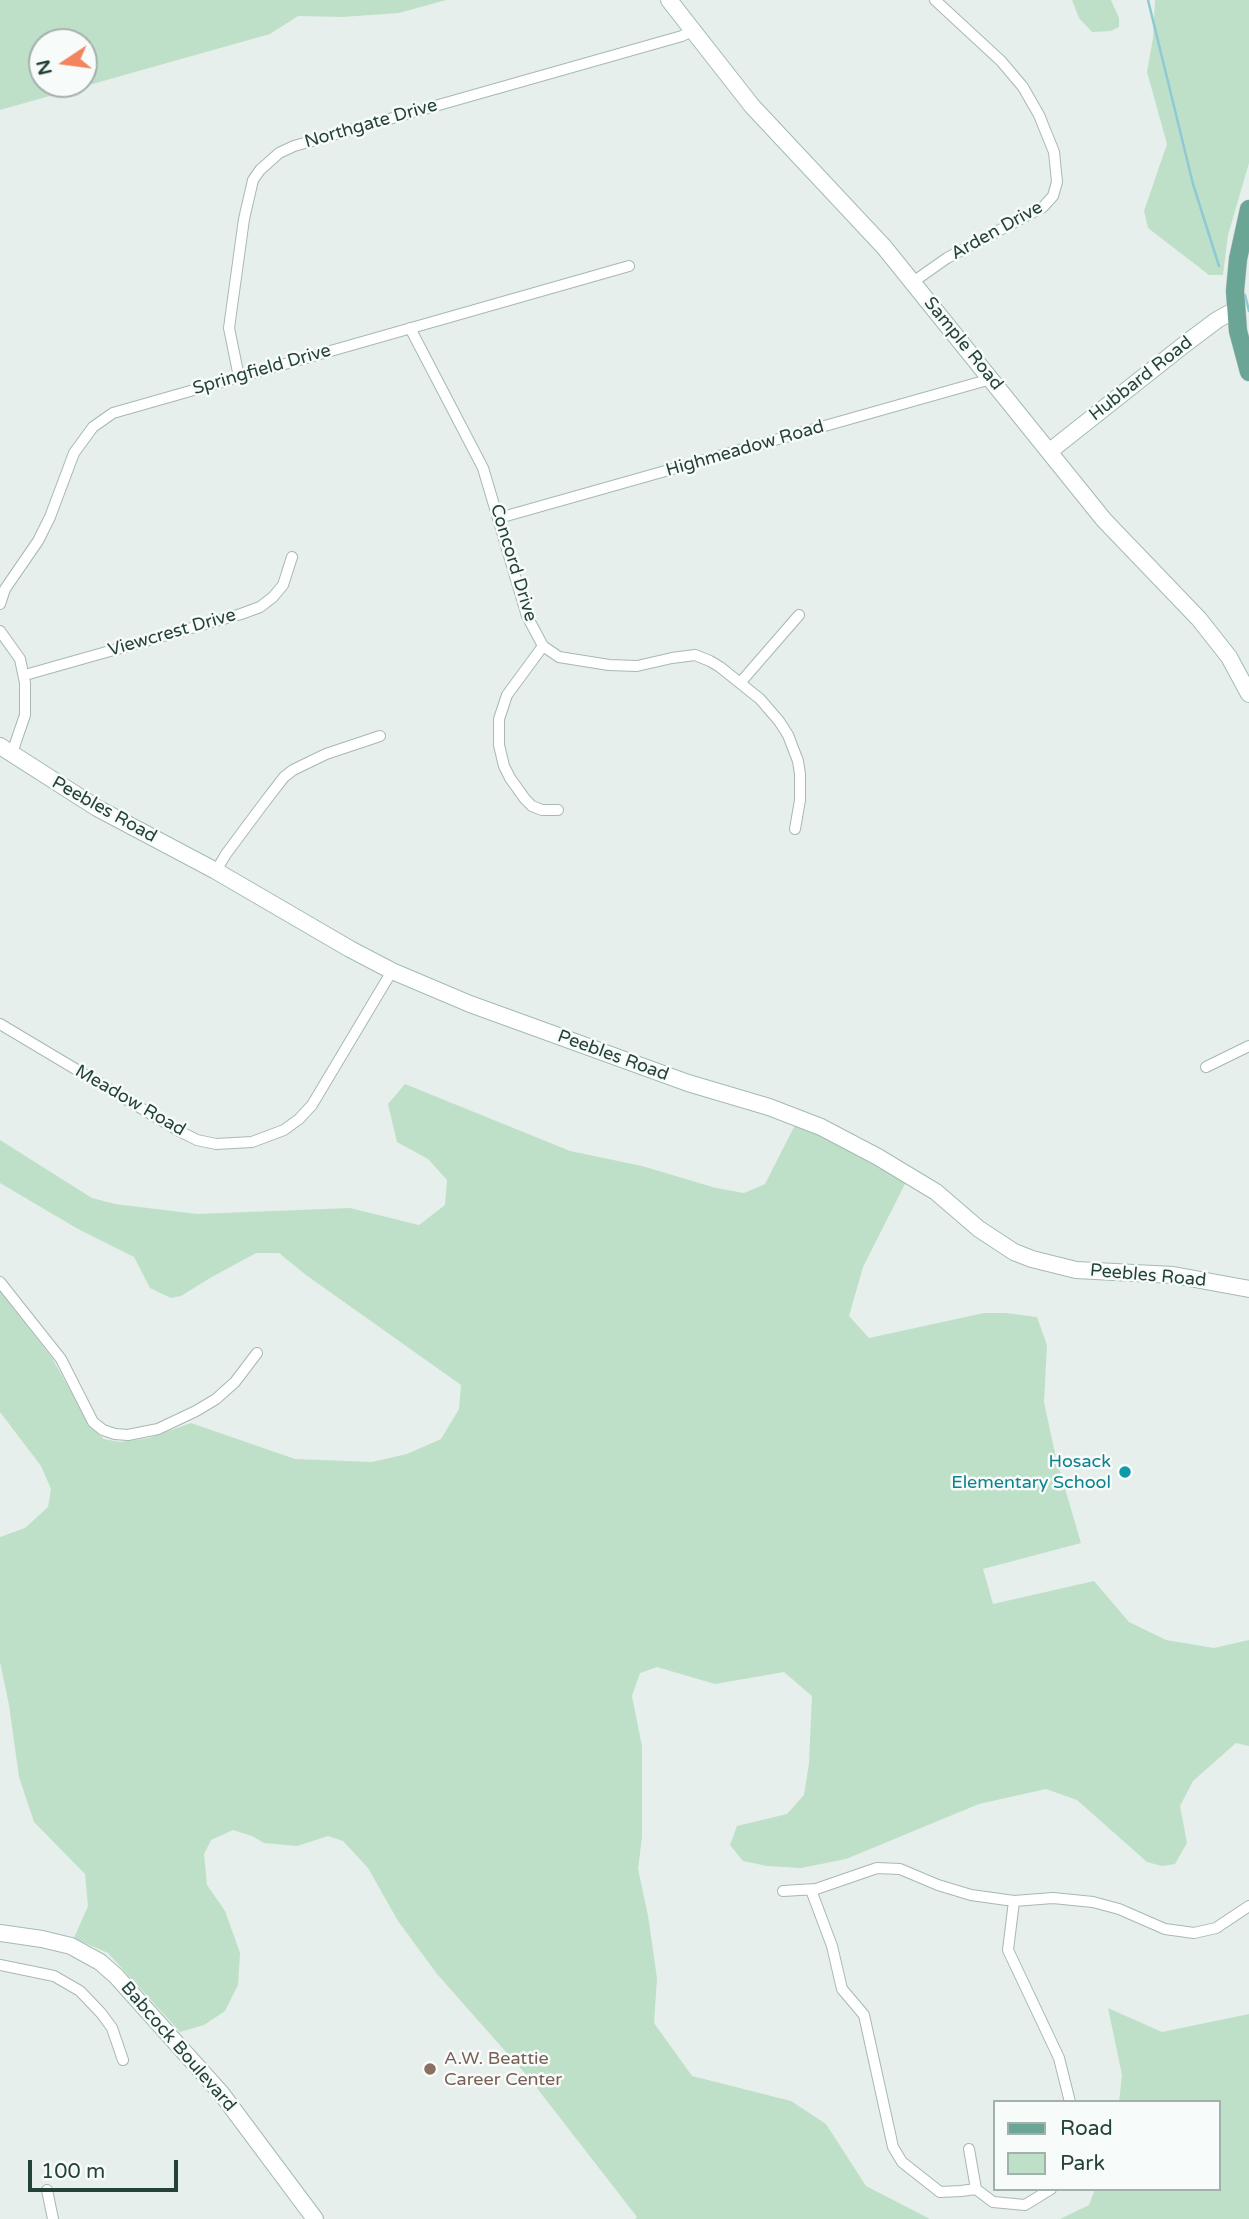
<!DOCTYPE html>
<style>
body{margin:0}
#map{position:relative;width:1249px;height:2219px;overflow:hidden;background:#e6efeb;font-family:"Varela Round",sans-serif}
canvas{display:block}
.legend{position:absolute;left:993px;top:2100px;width:228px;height:91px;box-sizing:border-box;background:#f7fbf9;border:2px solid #a3b1ad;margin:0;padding:9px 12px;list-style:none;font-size:21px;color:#24423a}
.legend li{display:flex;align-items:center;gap:14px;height:35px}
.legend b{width:35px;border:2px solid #a3b1ad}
.north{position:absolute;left:28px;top:28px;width:70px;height:70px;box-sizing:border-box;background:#f7fbf9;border:2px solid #a3b1ad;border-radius:50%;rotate:257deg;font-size:19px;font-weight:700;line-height:28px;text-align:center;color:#24423a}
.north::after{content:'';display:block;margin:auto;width:24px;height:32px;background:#f4845f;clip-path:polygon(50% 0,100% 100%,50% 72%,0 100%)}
.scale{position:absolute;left:28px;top:2160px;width:150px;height:32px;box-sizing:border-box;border:4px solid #24423a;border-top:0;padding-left:9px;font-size:21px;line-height:24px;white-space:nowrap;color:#24423a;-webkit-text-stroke:5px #f7fbf9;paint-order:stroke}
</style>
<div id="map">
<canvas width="1249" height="2219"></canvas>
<ul class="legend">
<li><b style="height:9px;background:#6aa596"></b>Road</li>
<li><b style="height:19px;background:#bfe0c8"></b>Park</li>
</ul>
<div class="north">N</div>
<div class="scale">100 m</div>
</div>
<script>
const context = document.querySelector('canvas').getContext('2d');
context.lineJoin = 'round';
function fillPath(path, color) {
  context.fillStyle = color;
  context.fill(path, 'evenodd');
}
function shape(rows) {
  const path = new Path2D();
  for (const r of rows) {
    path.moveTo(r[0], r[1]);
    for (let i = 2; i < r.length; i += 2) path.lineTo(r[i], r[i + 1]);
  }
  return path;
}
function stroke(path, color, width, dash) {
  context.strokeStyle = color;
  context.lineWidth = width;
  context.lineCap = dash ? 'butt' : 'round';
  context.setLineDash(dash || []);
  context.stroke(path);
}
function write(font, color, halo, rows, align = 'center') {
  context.font = font + ' "Varela Round",sans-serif';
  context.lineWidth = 5;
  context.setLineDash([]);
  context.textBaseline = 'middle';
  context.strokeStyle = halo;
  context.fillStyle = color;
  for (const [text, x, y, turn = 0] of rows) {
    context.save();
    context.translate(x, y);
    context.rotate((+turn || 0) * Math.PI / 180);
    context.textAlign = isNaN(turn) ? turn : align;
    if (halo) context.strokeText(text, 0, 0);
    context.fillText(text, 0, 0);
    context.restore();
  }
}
fillPath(shape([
 [0,0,446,0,399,13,342,17,298,16,270,34,0,110],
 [42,42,84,42,84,84,42,84],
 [1072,0,1111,0,1119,18,1119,27,1111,31,1092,32,1079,18],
 [1155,0,1249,0,1249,163,1228,235,1223,275,1209,275,1148,228,1144,211,1167,144,1147,72,1153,38],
 [405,1084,570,1151,642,1166,716,1188,744,1193,765,1184,796,1123,907,1180,863,1267,849,1316,869,1338,984,1313,1006,1313,1037,1317,1047,1345,1044,1402,1056,1458,1081,1543,983,1569,993,1604,1094,1581,1129,1622,1166,1640,1214,1648,1249,1640,1249,1746,1236,1743,1193,1781,1180,1806,1187,1843,1175,1864,1162,1866,1147,1862,1077,1800,1046,1789,979,1804,846,1859,801,1868,767,1866,743,1861,730,1845,737,1826,787,1814,804,1795,809,1763,812,1696,784,1672,715,1684,657,1667,640,1673,632,1696,642,1746,642,1837,638,1869,648,1916,657,1978,654,2023,692,2076,791,2101,826,2124,866,2186,930,2219,635,2219,637,2217,529,2078,437,1974,398,1921,368,1868,343,1841,328,1836,297,1846,264,1843,252,1836,233,1830,211,1840,204,1854,207,1885,225,1911,240,1953,238,1985,225,2011,204,2025,180,2032,108,1953,74,1938,88,1906,85,1874,34,1822,19,1777,9,1705,0,1662,0,1537,25,1528,48,1507,51,1489,41,1466,0,1412,0,1291,52,1358,91,1427,104,1439,120,1442,149,1438,191,1423,295,1459,372,1462,407,1454,441,1439,459,1409,461,1385,306,1275,279,1253,256,1253,210,1278,181,1296,171,1298,150,1288,134,1257,78,1229,0,1183,0,1140,92,1198,115,1204,197,1214,350,1208,419,1225,445,1205,447,1180,428,1159,397,1142,388,1104],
 [1108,2008,1162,2032,1249,2014,1249,2219,1060,2219,1089,2205,1095,2189,1219,2189,1219,2102,1119,2102,1122,2075]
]), '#bfe0c8');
stroke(shape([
 [1148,0,1193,184,1219,266],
 [1245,295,1249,311]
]), '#8ec9d4', 2.5);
const street = shape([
 [913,282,947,258,1043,207,1053,196,1057,182,1054,152,1039,115,1023,87,1001,61,935,0],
 [410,328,483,468,527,616,543,646,559,657,609,665,637,666,672,658,695,655,710,661,720,667,760,699,779,721,788,735,798,761,800,774,800,800,795,829],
 [239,377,229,328,244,219,253,180,260,170,279,153,294,146,682,36,692,31],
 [499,518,991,379],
 [0,604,5,589,38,541,50,517,74,453,93,427,113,413,629,266],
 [0,631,20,659,25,683,25,715,12,753],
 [543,646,507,695,499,719,499,745,504,766,510,778,525,799,532,806,542,810,558,810],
 [25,675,241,614,260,607,273,597,283,585,292,557],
 [740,683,799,615],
 [216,871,226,854,264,803,284,777,293,770,326,754,380,736],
 [0,1024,181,1132,197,1140,216,1144,252,1142,284,1130,299,1119,312,1105,392,971],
 [1206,1067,1249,1046],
 [0,1282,61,1359,93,1422,103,1430,115,1434,128,1435,158,1429,196,1411,216,1399,235,1382,257,1353],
 [811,1890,832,1946,842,1989,864,2015,893,2147,902,2162,940,2192,961,2191,976,2189],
 [783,1891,816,1889,877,1868,900,1869,938,1885,971,1895,1014,1901,1053,1898,1093,1902,1119,1909,1165,1929,1194,1933,1216,1928,1249,1906],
 [1014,1901,1008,1950,1059,2058,1070,2102],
 [0,1965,54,1976,80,1991,101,2013,112,2028,123,2060],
 [969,2149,976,2189,993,2202,1025,2205,1051,2189],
 [47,2190,53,2219]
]);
const secondary = shape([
 [669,0,752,106,884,247,1104,520,1199,619,1229,657,1249,694],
 [1050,451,1185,344,1217,320,1235,310],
 [0,746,97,808,216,871,350,949,392,971,470,1004,688,1083,769,1107,821,1127,878,1157,936,1192,979,1229,1014,1252,1032,1259,1076,1270,1173,1275,1249,1289],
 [0,1933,42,1939,71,1946,100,1962,116,1976,221,2093,315,2219]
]);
const primary = shape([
 [1249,209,1238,259,1235,291,1238,331,1249,372]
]);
stroke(street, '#a8b8b2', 12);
stroke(secondary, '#a4bbb3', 18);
stroke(primary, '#c2cac8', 19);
stroke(street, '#fff', 10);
stroke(secondary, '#fff', 16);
stroke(primary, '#6aa596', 18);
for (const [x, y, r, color] of [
 [1125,1472,7,"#0f9aa8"],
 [430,2069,7,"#8d6e63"]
]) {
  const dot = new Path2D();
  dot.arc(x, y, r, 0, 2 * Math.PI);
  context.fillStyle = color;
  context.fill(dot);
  stroke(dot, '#f7fbf9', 2.5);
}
write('18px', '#24423a', '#f7fbf9', [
 ["Northgate Drive",371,124,-16],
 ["Arden Drive",997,231,-29],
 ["Sample Road",963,344,51],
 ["Springfield Drive",262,370,-16],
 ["Hubbard Road",1141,379,-38],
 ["Highmeadow Road",745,449,-16],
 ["Concord Drive",513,563,73],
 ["Viewcrest Drive",172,633,-16],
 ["Peebles Road",104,810,29],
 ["Peebles Road",613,1056,20],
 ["Meadow Road",130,1101,30],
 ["Peebles Road",1148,1276,5],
 ["Babcock Boulevard",178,2047,49]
]);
write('18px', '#0d838f', '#f7fbf9', [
 ["Hosack",1111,1462],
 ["Elementary School",1111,1483]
], 'right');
write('18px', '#785e54', '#f7fbf9', [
 ["A.W. Beattie",444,2059],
 ["Career Center",444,2080]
], 'left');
</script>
